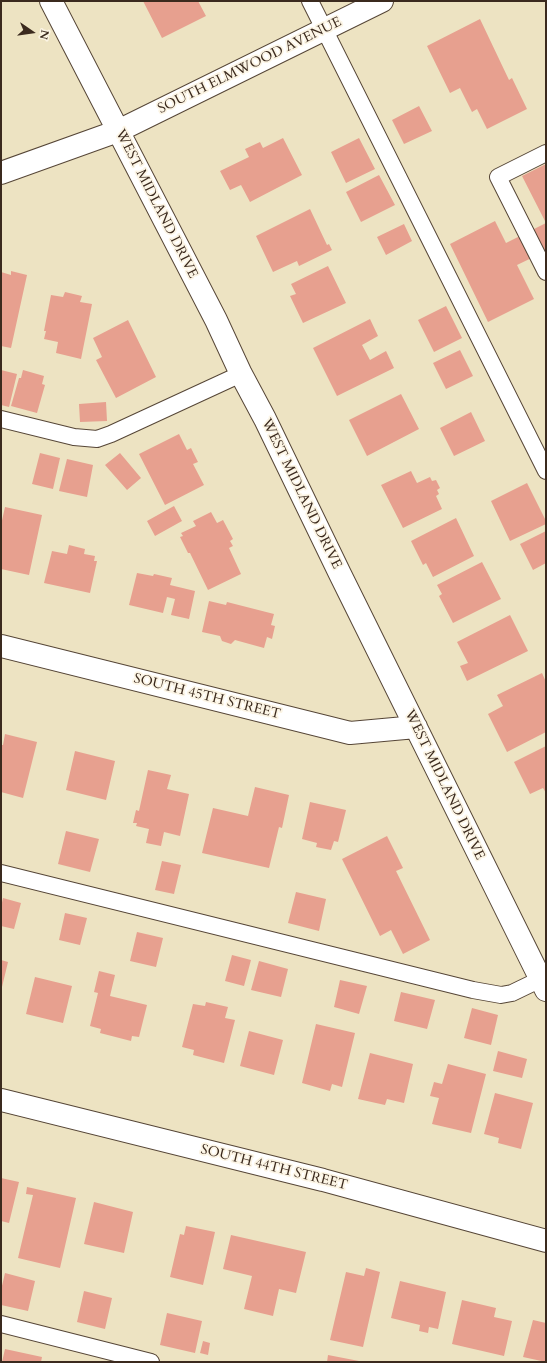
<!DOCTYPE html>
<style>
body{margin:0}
#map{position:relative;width:547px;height:1363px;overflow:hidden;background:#ede3c2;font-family:Cardo,serif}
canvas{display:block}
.frame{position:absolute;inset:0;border:2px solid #3b2a1e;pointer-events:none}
.north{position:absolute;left:12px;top:12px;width:40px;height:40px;-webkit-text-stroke:3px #fcf5e5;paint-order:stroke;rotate:103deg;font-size:11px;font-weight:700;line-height:16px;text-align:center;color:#3b2a1e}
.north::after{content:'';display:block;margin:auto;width:14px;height:18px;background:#3b2a1e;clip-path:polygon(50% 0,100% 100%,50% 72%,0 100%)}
</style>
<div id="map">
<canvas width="547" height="1363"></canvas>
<div class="frame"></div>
<div class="north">N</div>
</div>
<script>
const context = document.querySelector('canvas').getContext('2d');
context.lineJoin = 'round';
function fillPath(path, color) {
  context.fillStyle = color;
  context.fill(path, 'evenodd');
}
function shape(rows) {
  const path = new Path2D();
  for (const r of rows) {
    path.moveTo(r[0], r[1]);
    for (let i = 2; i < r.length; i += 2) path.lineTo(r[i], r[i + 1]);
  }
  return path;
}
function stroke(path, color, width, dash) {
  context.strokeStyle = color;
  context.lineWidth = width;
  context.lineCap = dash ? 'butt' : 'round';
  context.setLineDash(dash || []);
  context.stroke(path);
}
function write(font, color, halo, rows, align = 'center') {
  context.font = font + ' Cardo,serif';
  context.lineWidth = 3.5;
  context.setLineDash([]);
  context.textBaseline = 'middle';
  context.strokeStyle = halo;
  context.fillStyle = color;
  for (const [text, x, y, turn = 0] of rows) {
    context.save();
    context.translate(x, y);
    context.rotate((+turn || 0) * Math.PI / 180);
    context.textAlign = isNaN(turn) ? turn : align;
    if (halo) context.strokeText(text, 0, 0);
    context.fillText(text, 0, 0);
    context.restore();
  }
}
fillPath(shape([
 [143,1,198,1,206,16,162,38],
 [480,19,509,80,512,78,527,109,487,129,477,109,472,112,460,88,450,93,427,46],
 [419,106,432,131,404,144,392,120],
 [283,138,302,175,250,202,241,185,230,190,220,171,249,157,245,149,260,142,263,148],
 [359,138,375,169,346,183,331,152],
 [546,164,546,251,517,265,534,299,488,322,450,244,495,221,506,243,546,223,522,176],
 [379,175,395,205,361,222,346,192],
 [310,209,327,245,329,244,332,250,299,266,297,261,273,272,256,236],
 [404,224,412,241,386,255,377,237],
 [328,266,346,303,303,323,290,296,296,294,291,284],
 [11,271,27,275,11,348,1,346,1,272,11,275],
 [65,292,82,296,80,302,92,304,81,359,56,353,58,342,44,339,46,331,44,331,51,295,63,297],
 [446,306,462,338,434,352,418,320],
 [370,319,378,336,362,345,370,360,386,351,394,368,337,396,313,348],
 [128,320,156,377,116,398,96,360,102,357,93,338],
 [460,350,473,376,446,389,433,363],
 [1,370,17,374,9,407,1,405],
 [23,370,44,376,42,384,45,385,37,413,11,406,19,378,21,378],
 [401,394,419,429,367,456,349,420],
 [106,402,107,421,80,422,79,404],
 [471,412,485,441,454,456,440,428],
 [179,434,187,450,191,448,198,462,193,464,204,485,165,505,139,454],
 [40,453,60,458,53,489,32,484],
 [120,453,141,478,127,490,105,465],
 [67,459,93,465,87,497,59,491],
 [411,471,417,483,430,477,432,481,436,480,440,488,437,490,439,494,436,496,442,509,403,528,381,485],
 [527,483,546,521,546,524,510,541,491,501],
 [174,506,182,521,155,536,147,521],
 [5,507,42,515,29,575,1,569,1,525],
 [211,512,217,523,223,520,233,539,230,541,233,546,229,548,241,574,208,590,190,553,188,553,180,537,183,536,181,533,196,526,193,521],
 [456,518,474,556,433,577,426,563,423,565,411,541],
 [546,531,546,563,533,570,520,544],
 [69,545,85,549,84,554,95,556,94,561,97,561,90,593,44,583,52,551,67,554],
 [482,562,501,599,453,623,439,596,442,594,437,585],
 [137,573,153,576,154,574,172,578,170,585,195,591,189,619,171,615,175,599,167,597,163,613,129,605],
 [209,601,226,605,227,602,274,614,271,625,275,626,272,639,267,637,264,648,235,640,231,644,222,641,220,636,202,632],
 [510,615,528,651,467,681,460,666,468,663,457,642],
 [542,673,546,682,546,732,507,752,488,714,503,706,497,695],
 [5,734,37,742,23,798,1,792,1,745,3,745],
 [546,746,546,793,543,788,530,794,514,762],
 [75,751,115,761,106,800,66,790],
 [148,770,171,775,167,789,189,794,180,836,164,832,161,846,146,843,149,829,136,826,137,823,133,823,136,810,139,811],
 [255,787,289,795,282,828,279,827,269,868,202,853,213,808,248,816],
 [310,802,346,810,338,842,334,841,331,850,316,847,317,843,302,839],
 [66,831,99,839,90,872,58,864],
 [387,836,403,868,396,871,430,940,403,954,391,930,380,936,342,859],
 [162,861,181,865,174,894,155,890],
 [296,892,326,899,319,931,288,923],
 [3,898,21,903,14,929,1,926,1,907],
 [65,913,87,918,80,945,59,940],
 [137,932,163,938,156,967,130,961],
 [232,955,251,960,244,986,225,981],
 [1,960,8,962,2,987,1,987],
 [259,961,288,969,281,997,251,990],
 [99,971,115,975,110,996,147,1005,139,1037,132,1036,131,1041,100,1033,101,1029,90,1026,98,993,94,992],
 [35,977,72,986,63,1023,26,1014],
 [340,980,367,986,359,1014,334,1007],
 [401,992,435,1000,427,1029,394,1021],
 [206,1002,228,1007,225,1018,235,1020,224,1063,193,1055,194,1050,182,1047,193,1004,205,1006],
 [472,1008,498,1015,491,1045,464,1038],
 [316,1024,355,1033,342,1087,332,1084,330,1091,302,1083],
 [249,1031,283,1040,274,1075,240,1066],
 [498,1051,527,1059,522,1078,493,1071],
 [370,1053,413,1064,404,1103,387,1099,385,1105,358,1099],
 [448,1064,486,1074,471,1133,432,1124,439,1098,430,1096,434,1082,442,1084],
 [495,1093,533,1103,521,1149,498,1143,499,1138,484,1134],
 [1,1178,19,1182,9,1223,1,1221],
 [27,1187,76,1198,60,1268,18,1258,33,1195,26,1194],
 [94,1202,133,1212,124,1253,84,1244],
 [186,1226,215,1232,203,1285,170,1277,180,1234,184,1235],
 [231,1235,306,1252,296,1293,279,1289,273,1316,244,1309,252,1276,223,1269],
 [366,1268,380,1272,363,1347,330,1340,346,1272,364,1276],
 [5,1273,35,1281,28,1311,1,1305,1,1290],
 [400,1281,446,1292,438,1329,429,1327,428,1333,419,1331,420,1325,391,1318],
 [84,1291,112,1298,105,1329,77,1322],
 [462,1300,496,1308,494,1317,512,1321,504,1356,452,1344],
 [167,1313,202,1321,195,1353,160,1345],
 [533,1320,546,1323,546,1362,523,1357],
 [203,1341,210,1343,208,1355,200,1353],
 [5,1349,42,1357,41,1362,2,1362],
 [328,1355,359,1361,359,1362,327,1362]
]), '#e7a08f');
const lane = shape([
 [310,1,546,471],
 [546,153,498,177,546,272],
 [1,419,74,437,97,439,111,434,241,374],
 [1,873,473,990,501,995,512,993,541,979],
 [1,1324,151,1362]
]);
const street = shape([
 [51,1,216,320,241,374,265,419,340,574,546,990],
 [1,173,118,131,382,1],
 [1,646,350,733,416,727],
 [1,1100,323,1180,546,1241]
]);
stroke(lane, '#564637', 18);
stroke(street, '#564637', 24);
stroke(lane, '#fff', 16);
stroke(street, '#fff', 22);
write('14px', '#3b2a1e', '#fcf5e5', [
 ["SOUTH ELMWOOD AVENUE",250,66,-26],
 ["WEST MIDLAND DRIVE",156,204,63],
 ["WEST MIDLAND DRIVE",301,494,64],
 ["SOUTH 45TH STREET",207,697,14],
 ["WEST MIDLAND DRIVE",444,785,64],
 ["SOUTH 44TH STREET",274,1168,14]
]);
</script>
